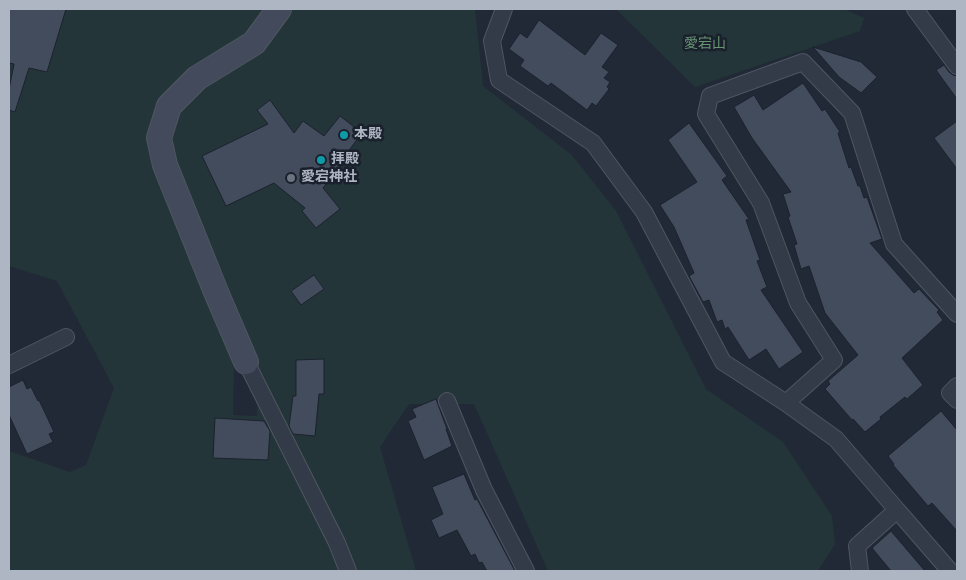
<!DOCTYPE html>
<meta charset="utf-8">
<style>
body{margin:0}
#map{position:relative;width:966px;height:580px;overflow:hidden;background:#212937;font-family:"Nunito Sans",sans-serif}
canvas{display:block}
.frame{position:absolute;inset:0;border:10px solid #aeb6c4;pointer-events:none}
</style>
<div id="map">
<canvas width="966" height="580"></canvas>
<div class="frame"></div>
</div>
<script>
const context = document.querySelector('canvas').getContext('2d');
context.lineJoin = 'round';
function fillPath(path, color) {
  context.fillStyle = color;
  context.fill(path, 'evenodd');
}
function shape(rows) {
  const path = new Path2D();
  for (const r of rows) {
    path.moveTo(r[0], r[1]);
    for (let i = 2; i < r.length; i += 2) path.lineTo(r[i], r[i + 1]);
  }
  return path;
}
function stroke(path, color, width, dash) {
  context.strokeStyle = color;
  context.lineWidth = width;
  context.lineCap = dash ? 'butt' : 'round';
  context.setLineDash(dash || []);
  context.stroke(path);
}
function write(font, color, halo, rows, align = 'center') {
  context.font = font + ' "Nunito Sans","Noto Sans JP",sans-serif';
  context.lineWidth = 5;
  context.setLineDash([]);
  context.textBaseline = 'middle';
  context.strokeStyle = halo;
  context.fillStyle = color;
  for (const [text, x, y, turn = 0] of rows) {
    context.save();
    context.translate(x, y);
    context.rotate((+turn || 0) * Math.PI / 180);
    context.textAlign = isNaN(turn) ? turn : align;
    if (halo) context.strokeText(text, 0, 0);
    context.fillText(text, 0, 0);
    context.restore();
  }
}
fillPath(shape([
 [9,9,475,9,483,86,572,155,616,211,706,389,783,442,832,516,835,544,818,571,548,571,474,404,409,404,380,447,416,571,9,571,9,451,70,472,86,465,114,388,57,281,9,266],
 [234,359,258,364,257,416,233,415],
 [324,359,324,394,297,394,296,360],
 [293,396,319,399,315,436,289,433],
 [215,419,270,421,268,460,213,458],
 [612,9,844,9,864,18,860,31,695,87,617,10]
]), '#233538');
const building = shape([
 [9,9,66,9,47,72,29,68,15,112,9,110,9,89,14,64,9,63,9,9],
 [539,20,585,55,601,33,618,45,602,67,609,72,604,78,610,82,607,87,609,89,596,106,592,103,587,110,551,83,548,86,520,66,524,60,509,49,520,33,527,38,539,20],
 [813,47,861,62,877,77,861,93,839,77,813,47],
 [944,65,949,72,953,75,957,76,957,99,936,70,944,65],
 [803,83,822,111,825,109,840,132,838,133,849,168,851,167,858,186,860,186,864,198,867,197,882,239,870,243,914,293,919,289,939,310,937,312,943,320,902,358,923,385,907,399,905,397,880,417,881,419,865,432,853,419,852,420,825,389,830,384,828,381,858,355,825,313,809,266,801,269,794,245,797,244,788,217,790,216,783,194,791,192,752,138,734,107,754,95,763,110,803,83],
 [270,100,294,133,303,121,324,136,340,116,362,133,344,157,346,159,323,188,340,209,316,228,302,211,305,208,274,183,226,206,202,156,268,124,257,110,270,100],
 [957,121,957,169,934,138,957,121],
 [689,123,727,176,722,180,749,219,746,220,760,260,757,261,767,287,761,290,803,352,779,369,766,349,749,360,728,327,725,329,722,320,717,322,709,300,703,302,689,276,694,273,674,227,660,205,697,182,668,140,689,123],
 [314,275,324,289,301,305,291,291,314,275],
 [324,359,324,394,319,394,315,436,293,434,289,426,293,396,296,396,296,360,324,359],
 [23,380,27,389,31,387,38,401,39,400,54,432,49,434,53,442,27,454,9,415,9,387,23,380],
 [436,399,447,429,446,429,452,446,424,460,408,421,416,417,412,409,436,399],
 [941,411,957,430,957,531,932,503,928,506,893,465,894,464,888,456,941,411],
 [215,418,264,421,270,431,268,460,213,458,215,418],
 [464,474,475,500,477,499,515,571,487,571,482,562,479,563,475,554,471,556,457,530,439,538,431,520,443,514,432,487,464,474],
 [891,531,925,571,891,571,872,548,891,531]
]);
fillPath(building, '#424c5c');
stroke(building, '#1c222e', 1);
const street = shape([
 [504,9,492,41,499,80,593,143,644,212,723,362,786,403,836,439,897,510],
 [915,9,957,66],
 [246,362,337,543,348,571],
 [9,365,66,337],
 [957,386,950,393,957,400],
 [447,401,484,490,526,571],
 [786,403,834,360,798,303,761,203,706,114,710,96,803,62,852,113,894,244,957,314],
 [860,571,857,546,897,510,950,571]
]);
const secondary = shape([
 [246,362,216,292,165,165,159,138,169,106,197,78,254,43,279,9]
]);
stroke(street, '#4f5662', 18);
stroke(secondary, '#4f5662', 26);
stroke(street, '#343b48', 16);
stroke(secondary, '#424a5b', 24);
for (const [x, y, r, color] of [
 [344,135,5,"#0f9aa8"],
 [321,160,5,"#0f9aa8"],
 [291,178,5,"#6b7280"]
]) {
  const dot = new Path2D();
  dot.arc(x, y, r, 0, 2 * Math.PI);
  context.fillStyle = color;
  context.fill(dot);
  stroke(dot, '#1a202c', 2);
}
write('14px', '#679473', '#1a202c', [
 ["愛宕山",705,45]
]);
write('bold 14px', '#aeb6c4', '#1a202c', [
 ["本殿",354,135],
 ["拝殿",331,160],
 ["愛宕神社",301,178]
], 'left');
</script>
